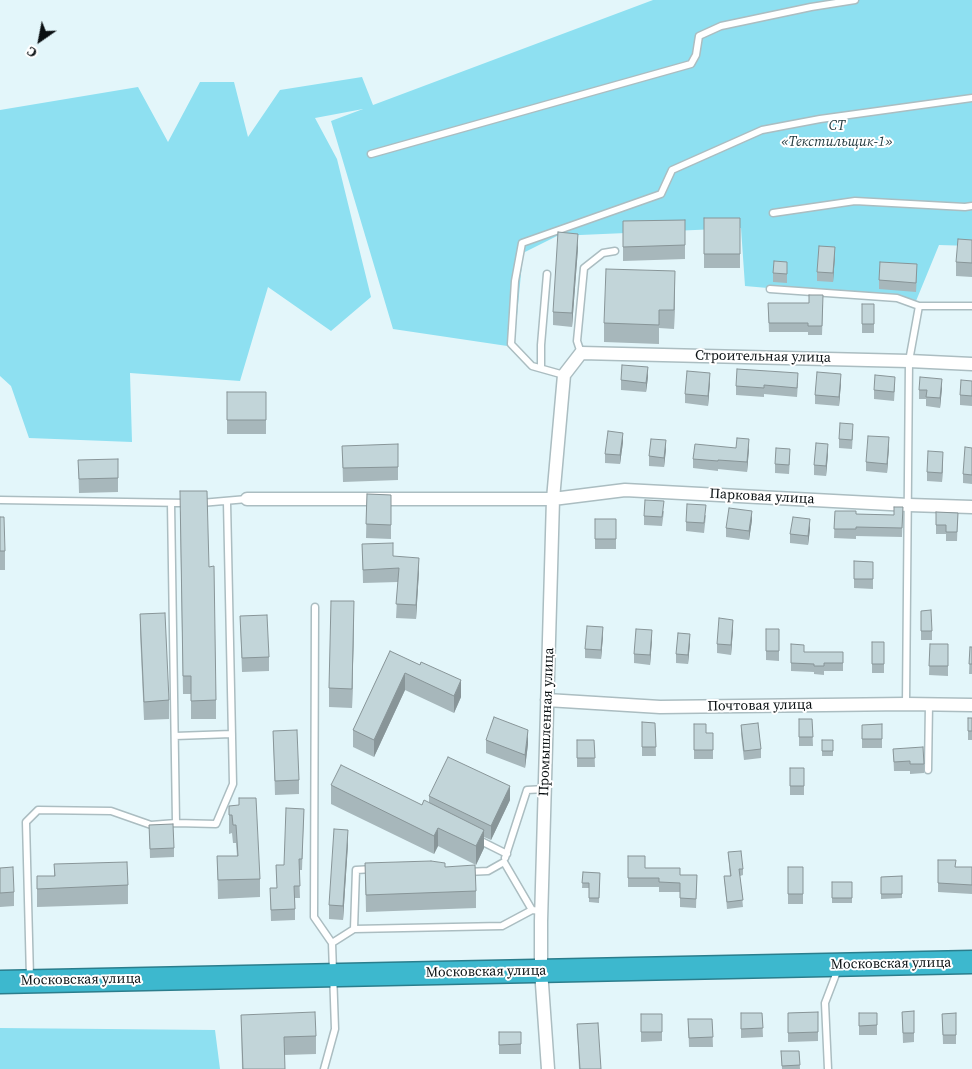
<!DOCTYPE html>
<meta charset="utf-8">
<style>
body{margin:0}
#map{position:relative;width:972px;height:1069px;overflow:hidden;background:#e3f6fa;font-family:"Source Serif 4",serif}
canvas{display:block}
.north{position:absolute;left:15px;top:15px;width:50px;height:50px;-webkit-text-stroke:4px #fff;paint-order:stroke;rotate:213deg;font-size:14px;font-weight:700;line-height:20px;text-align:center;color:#0a1012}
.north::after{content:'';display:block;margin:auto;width:18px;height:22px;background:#0a1012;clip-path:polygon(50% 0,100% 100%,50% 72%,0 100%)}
</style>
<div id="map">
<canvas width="972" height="1069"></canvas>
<div class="north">С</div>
</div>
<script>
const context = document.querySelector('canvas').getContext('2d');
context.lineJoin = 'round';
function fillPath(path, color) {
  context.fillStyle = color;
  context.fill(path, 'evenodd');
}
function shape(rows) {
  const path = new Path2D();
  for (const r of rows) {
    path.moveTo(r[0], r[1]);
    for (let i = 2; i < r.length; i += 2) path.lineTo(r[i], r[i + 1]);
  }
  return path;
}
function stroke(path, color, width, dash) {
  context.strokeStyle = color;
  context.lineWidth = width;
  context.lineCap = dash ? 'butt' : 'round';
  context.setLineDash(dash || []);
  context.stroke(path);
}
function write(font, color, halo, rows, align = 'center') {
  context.font = font + ' "Source Serif 4",serif';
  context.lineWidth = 4;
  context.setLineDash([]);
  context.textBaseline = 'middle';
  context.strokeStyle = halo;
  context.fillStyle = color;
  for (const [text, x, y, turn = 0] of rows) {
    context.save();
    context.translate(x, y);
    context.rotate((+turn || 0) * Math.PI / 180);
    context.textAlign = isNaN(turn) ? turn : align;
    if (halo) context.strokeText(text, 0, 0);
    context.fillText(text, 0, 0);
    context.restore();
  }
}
fillPath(shape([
 [653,0,972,0,972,246,939,245,916,301,745,286,741,228,557,236,523,253,514,347,393,329,331,121,363,109,315,118,337,159,371,297,331,331,268,287,240,381,130,373,132,442,29,438,11,386,0,376,0,110,138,87,168,142,200,82,234,82,248,137,280,90,362,77,373,105],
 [0,1028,215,1030,220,1069,0,1069]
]), '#8ee0f1');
const lane = shape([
 [371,154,691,64,696,55,699,36,721,26,811,7,855,0],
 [773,213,855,201,965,207,972,206],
 [770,289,897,298,919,306,972,306],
 [581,353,577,341,584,268,603,253,615,251],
 [541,368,541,345,547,274],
 [564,375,532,366,511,344,515,281,522,243,661,194,672,170,762,130,820,119,972,98],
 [0,500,188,503],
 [201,503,247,499],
 [315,607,314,917,332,943],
 [906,704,909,361,919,306],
 [175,736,232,734],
 [928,770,929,704],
 [176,823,216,824,233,784,227,502],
 [479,840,507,854],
 [505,858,527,790,545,789],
 [467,872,488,871,504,862,532,910],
 [354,929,356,870,373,869],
 [30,978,26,822,38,810,111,811,151,825,176,823,171,503],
 [324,1069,335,1029,332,943,354,929,502,926,532,910,541,911],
 [828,1069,825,1003,838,969]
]);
const street = shape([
 [247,499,553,499,625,490,909,505,972,507],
 [547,700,660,707,906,704,972,705],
 [548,1069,541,970,541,921,553,499,564,375,581,353,909,361,972,364]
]);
const highway = shape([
 [0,982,972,962]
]);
stroke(lane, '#abbdc1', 9);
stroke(street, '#abbdc1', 15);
stroke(highway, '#2b7d8c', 25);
stroke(lane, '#fff', 6);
stroke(street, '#fff', 12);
stroke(highway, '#3db8ce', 22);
fillPath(shape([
 [704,218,740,218,740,268,704,268],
 [685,220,685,259,623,261,623,221],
 [972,240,972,277,956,276,956,262],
 [578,248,572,327,553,325,553,312],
 [835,256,833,282,817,281,817,272],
 [787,271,787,283,773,282,773,273],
 [917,274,916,292,879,289,879,280],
 [675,289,674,329,659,328,659,344,604,342,604,323],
 [768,303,823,305,822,335,808,335,808,332,769,332],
 [862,304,874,304,874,333,862,333],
 [648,377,646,392,621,390,621,380],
 [972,381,972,406,960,405,960,395],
 [710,382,708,406,685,403,685,394],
 [798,383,797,397,764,394,764,397,736,395,736,386],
 [841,383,839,406,815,404,815,395],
 [895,386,894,401,874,399,874,390],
 [942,388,940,408,926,406,926,399,919,399,919,390],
 [227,392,266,392,266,434,227,434],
 [853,434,852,449,839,448,839,439],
 [623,442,620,464,605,463,605,454],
 [342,446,398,467,398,480,343,482],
 [889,447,887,473,866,471,866,462],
 [736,448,749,449,747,472,718,469,718,471,693,468,693,459],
 [972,448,972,484,963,483,963,474],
 [666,449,664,467,649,466,649,456],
 [828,454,826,476,814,475,814,465],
 [790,458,789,474,775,473,775,464],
 [78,460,118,478,118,492,79,493],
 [943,461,942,482,927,481,927,472],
 [367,494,391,495,391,539,366,538],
 [903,507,902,537,856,536,856,539,834,538,835,511,856,514,894,515],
 [180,510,209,567,216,700,216,719,191,719,191,694,183,694],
 [664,511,662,526,644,525,644,516],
 [936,512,958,513,957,541,946,541,946,534,936,534],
 [706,515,704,533,686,531,686,522],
 [0,517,5,551,5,570,0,570],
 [595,519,616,519,616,549,595,549],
 [752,520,749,540,726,537,726,528],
 [810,529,808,545,790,543,790,534],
 [362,544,393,556,419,571,416,619,396,618,398,582,363,583],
 [854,561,873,562,873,589,854,588],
 [921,611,932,631,932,640,921,640],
 [140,614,169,700,169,719,144,720,140,633],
 [240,616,269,657,269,671,242,672],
 [354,620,352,708,329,707,329,688],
 [733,629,731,655,717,653,717,644],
 [766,629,779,629,779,661,766,660],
 [603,636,601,659,585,658,585,649],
 [652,640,650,665,634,663,634,654],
 [872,642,884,642,884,673,872,673],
 [690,643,688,664,676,663,676,654],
 [791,644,804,652,843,652,843,671,824,671,824,675,814,674,814,672,791,671],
 [930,644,948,644,948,676,929,675],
 [970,647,972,647,972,674,969,674],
 [390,651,461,697,454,713,405,690,374,757,353,747,353,730],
 [968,718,972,718,972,740,968,740],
 [799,719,812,719,813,746,799,746],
 [642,722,655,723,656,756,642,756],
 [694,724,706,733,713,733,713,759,694,759],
 [882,724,882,748,862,748,862,725],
 [741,725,761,749,761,758,744,760,741,734],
 [273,731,299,780,299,794,275,795],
 [486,740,528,744,525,768,486,753],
 [577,740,594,740,595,767,577,767],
 [822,740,833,740,833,756,822,756],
 [893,749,924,764,924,773,910,774,910,771,894,771],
 [790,768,804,768,804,795,790,795],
 [331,785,422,805,429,803,429,796,510,800,491,840,484,837,484,848,476,865,438,846,434,854,331,804],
 [229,806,260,879,260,897,218,899,217,856,237,856,236,843,233,843,232,833,229,834],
 [304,809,302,870,299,870,300,898,295,898,295,920,271,921,270,888,277,888,276,865,284,865],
 [149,825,174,848,174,857,150,858],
 [348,844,343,920,329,919,329,905],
 [728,852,743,869,743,875,740,876,743,907,727,909,724,876,730,876],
 [628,856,645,868,680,875,697,875,696,908,680,907,680,892,659,892,659,887,628,887],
 [938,860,955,867,972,867,972,894,938,892],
 [365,863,445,867,476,891,476,908,366,912],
 [54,864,128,885,128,904,37,907,37,876,54,876],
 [788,867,803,867,803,904,788,904],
 [0,868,14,892,14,906,0,907],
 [583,872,600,873,599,903,589,902,589,888,582,888],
 [902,876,902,898,881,899,881,877],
 [832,882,852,882,852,903,832,903],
 [914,1011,914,1042,903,1043,902,1012],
 [818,1012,818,1041,788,1042,788,1013],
 [741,1013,762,1013,763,1037,741,1038],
 [859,1013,877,1013,877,1035,859,1035],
 [956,1013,956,1044,943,1044,942,1014],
 [641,1014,662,1014,662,1041,641,1042],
 [241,1015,316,1036,316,1054,284,1055,285,1069,242,1069],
 [688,1019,712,1019,713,1047,689,1047],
 [577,1024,601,1069,579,1069],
 [499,1032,521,1032,521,1054,499,1054],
 [781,1051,799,1051,800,1069,782,1069]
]), '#a7b7bb');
fillPath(shape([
 [578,234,578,248,572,327,572,313],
 [835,247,835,256,833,282,833,273],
 [675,271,675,289,674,329,674,310],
 [648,367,648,377,646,392,646,383],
 [710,373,710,382,708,406,708,396],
 [841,374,841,383,839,406,839,397],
 [942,379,942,388,940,408,940,398],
 [623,433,623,442,620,464,620,455],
 [889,437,889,447,887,473,887,464],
 [749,439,749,449,747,472,747,462],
 [666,440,666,449,664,467,664,458],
 [828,444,828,454,826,476,826,466],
 [943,452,943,461,942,482,942,473],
 [752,511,752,520,749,540,749,531],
 [810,519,810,529,808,545,808,536],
 [419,558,419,571,416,619,416,605],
 [354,601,354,620,352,708,352,689],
 [733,620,733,629,731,655,731,645],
 [603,627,603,636,601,659,601,650],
 [652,630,652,640,650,665,650,655],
 [690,634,690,643,688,664,688,655],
 [405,673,405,690,374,757,374,740],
 [461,680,461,697,454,713,454,696],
 [528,730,528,744,525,768,525,755],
 [510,786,510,800,491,840,491,826],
 [438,828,438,846,434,854,434,836],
 [348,830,348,844,343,920,343,906],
 [484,830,484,848,476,865,476,846]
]), '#889598');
const building = shape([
 [704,218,740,218,740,254,704,254,704,218],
 [685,220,685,245,623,247,623,221,685,220],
 [558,232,578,234,572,313,553,312,558,232],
 [958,239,972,240,972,263,956,262,958,239],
 [819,246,835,247,833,273,817,272,819,246],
 [774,261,787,262,787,274,773,273,774,261],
 [880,262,917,264,916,283,879,280,880,262],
 [606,269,675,271,674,310,659,310,659,325,604,323,606,269],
 [809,295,823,295,822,326,808,326,808,323,769,323,768,303,809,303,809,295],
 [862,304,874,304,874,324,862,324,862,304],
 [622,365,648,367,646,383,621,380,622,365],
 [737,369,798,373,797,388,764,385,764,388,736,386,737,369],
 [687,371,710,373,708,396,685,394,687,371],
 [817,372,841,374,839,397,815,395,817,372],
 [875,375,895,377,894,392,874,390,875,375],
 [920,377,942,379,940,398,926,397,927,390,919,390,920,377],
 [961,380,972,381,972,396,960,395,961,380],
 [227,392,266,392,266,420,227,420,227,392],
 [840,423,853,424,852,440,839,439,840,423],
 [608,431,623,433,620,455,605,454,608,431],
 [868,436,889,437,887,464,866,462,868,436],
 [737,438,749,439,747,462,718,460,718,461,693,459,695,444,736,448,737,438],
 [651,439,666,440,664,458,649,456,651,439],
 [816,443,828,444,826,466,814,465,816,443],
 [398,444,398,467,343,468,342,446,398,444],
 [965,447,972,448,972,475,963,474,965,447],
 [776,448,790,449,789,465,775,464,776,448],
 [928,451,943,452,942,473,927,472,928,451],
 [118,459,118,478,79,479,78,460,118,459],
 [180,491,207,491,209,567,214,566,216,700,191,701,191,676,183,676,180,491],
 [367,494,391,495,391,525,366,524,367,494],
 [645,500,664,501,662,517,644,516,645,500],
 [687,504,706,505,704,523,686,522,687,504],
 [894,507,903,507,902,528,856,527,856,529,834,529,835,511,856,511,856,514,894,515,894,507],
 [729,508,752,511,749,531,726,528,729,508],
 [936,512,958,513,957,532,946,532,946,525,936,525,936,512],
 [0,517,4,517,5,551,0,551,0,517],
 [793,517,810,519,808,536,790,534,793,517],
 [595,519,616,519,616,539,595,539,595,519],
 [393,543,393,556,419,558,416,605,396,604,399,568,363,570,362,544,393,543],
 [854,561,873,562,873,579,854,579,854,561],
 [331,601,354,601,352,689,329,688,331,601],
 [931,610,932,631,921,631,921,611,931,610],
 [165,613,169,700,144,702,140,614,165,613],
 [267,615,269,657,242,658,240,616,267,615],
 [719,618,733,620,731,645,717,644,719,618],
 [587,626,603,627,601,650,585,649,587,626],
 [636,629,652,630,650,655,634,654,636,629],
 [766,629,779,629,779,651,766,651,766,629],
 [678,633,690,634,688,655,676,654,678,633],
 [872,642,884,642,884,664,872,664,872,642],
 [791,644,804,645,804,652,843,652,843,663,824,663,824,666,814,666,814,664,791,663,791,644],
 [930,644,948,644,948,666,929,666,930,644],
 [970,647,972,647,972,664,969,664,970,647],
 [390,651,420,665,421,662,461,680,454,696,405,673,374,740,353,730,390,651],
 [494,717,528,730,525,755,486,740,494,717],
 [968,718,972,718,972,731,968,731,968,718],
 [799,719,812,719,813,737,799,737,799,719],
 [642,722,655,723,656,747,642,747,642,722],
 [758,723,761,749,744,751,741,725,758,723],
 [694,724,706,724,706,733,713,733,713,750,694,750,694,724],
 [882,724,882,739,862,739,862,725,882,724],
 [297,730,299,780,275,781,273,731,297,730],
 [577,740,594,740,595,758,577,758,577,740],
 [822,740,833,740,833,751,822,751,822,740],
 [923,747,924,764,910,764,910,761,894,762,893,749,923,747],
 [448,757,510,786,491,826,429,796,448,757],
 [341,765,422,805,424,800,484,830,476,846,438,828,434,836,331,785,341,765],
 [790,768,804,768,804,786,790,786,790,768],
 [239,798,256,798,260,879,218,880,217,856,238,856,236,825,233,825,232,815,229,815,229,806,239,805,239,798],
 [286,808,304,809,302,859,299,859,300,886,294,886,295,909,271,910,270,888,277,888,276,865,284,865,286,808],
 [173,824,174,848,150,849,149,825,173,824],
 [334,829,348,830,343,906,329,905,334,829],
 [741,851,743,869,739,869,743,900,727,902,724,876,731,876,728,852,741,851],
 [628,856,645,856,645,868,680,868,680,875,697,875,696,899,680,898,680,883,659,882,659,878,628,878,628,856],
 [938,860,956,860,955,867,972,867,972,885,938,883,938,860],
 [431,861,445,863,445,867,475,865,476,891,366,895,365,863,431,861],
 [127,862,128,885,37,889,37,876,55,876,54,864,127,862],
 [13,867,14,892,0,893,0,868,13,867],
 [788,867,803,867,803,894,788,894,788,867],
 [583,872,600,873,599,898,589,898,589,883,582,883,583,872],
 [902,876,902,894,881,894,881,877,902,876],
 [832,882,852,882,852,898,832,898,832,882],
 [914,1011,914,1033,903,1033,902,1012,914,1011],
 [315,1012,316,1036,284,1037,285,1069,243,1069,241,1015,315,1012],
 [818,1012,818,1032,788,1033,788,1013,818,1012],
 [741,1013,762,1013,763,1028,741,1029,741,1013],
 [859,1013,877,1013,877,1025,859,1026,859,1013],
 [956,1013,956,1035,943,1035,942,1014,956,1013],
 [641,1014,662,1014,662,1032,641,1032,641,1014],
 [688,1019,712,1019,713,1037,689,1038,688,1019],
 [598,1023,601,1069,580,1069,577,1024,598,1023],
 [499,1032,521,1032,521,1044,499,1045,499,1032],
 [781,1051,799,1051,800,1065,782,1066,781,1051]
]);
fillPath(building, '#c2d5d9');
stroke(building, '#889598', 1);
write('italic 14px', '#233a3f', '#fff', [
 ["СТ",837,126],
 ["«Текстильщик-1»",837,142]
]);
write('14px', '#0a1012', '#fff', [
 ["Строительная улица",763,357,1],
 ["Парковая улица",762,497,3],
 ["Почтовая улица",760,706,-1],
 ["Промышленная улица",547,722,-88],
 ["Московская улица",891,964,-1],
 ["Московская улица",486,972,-1],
 ["Московская улица",81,980,-1]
]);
</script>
